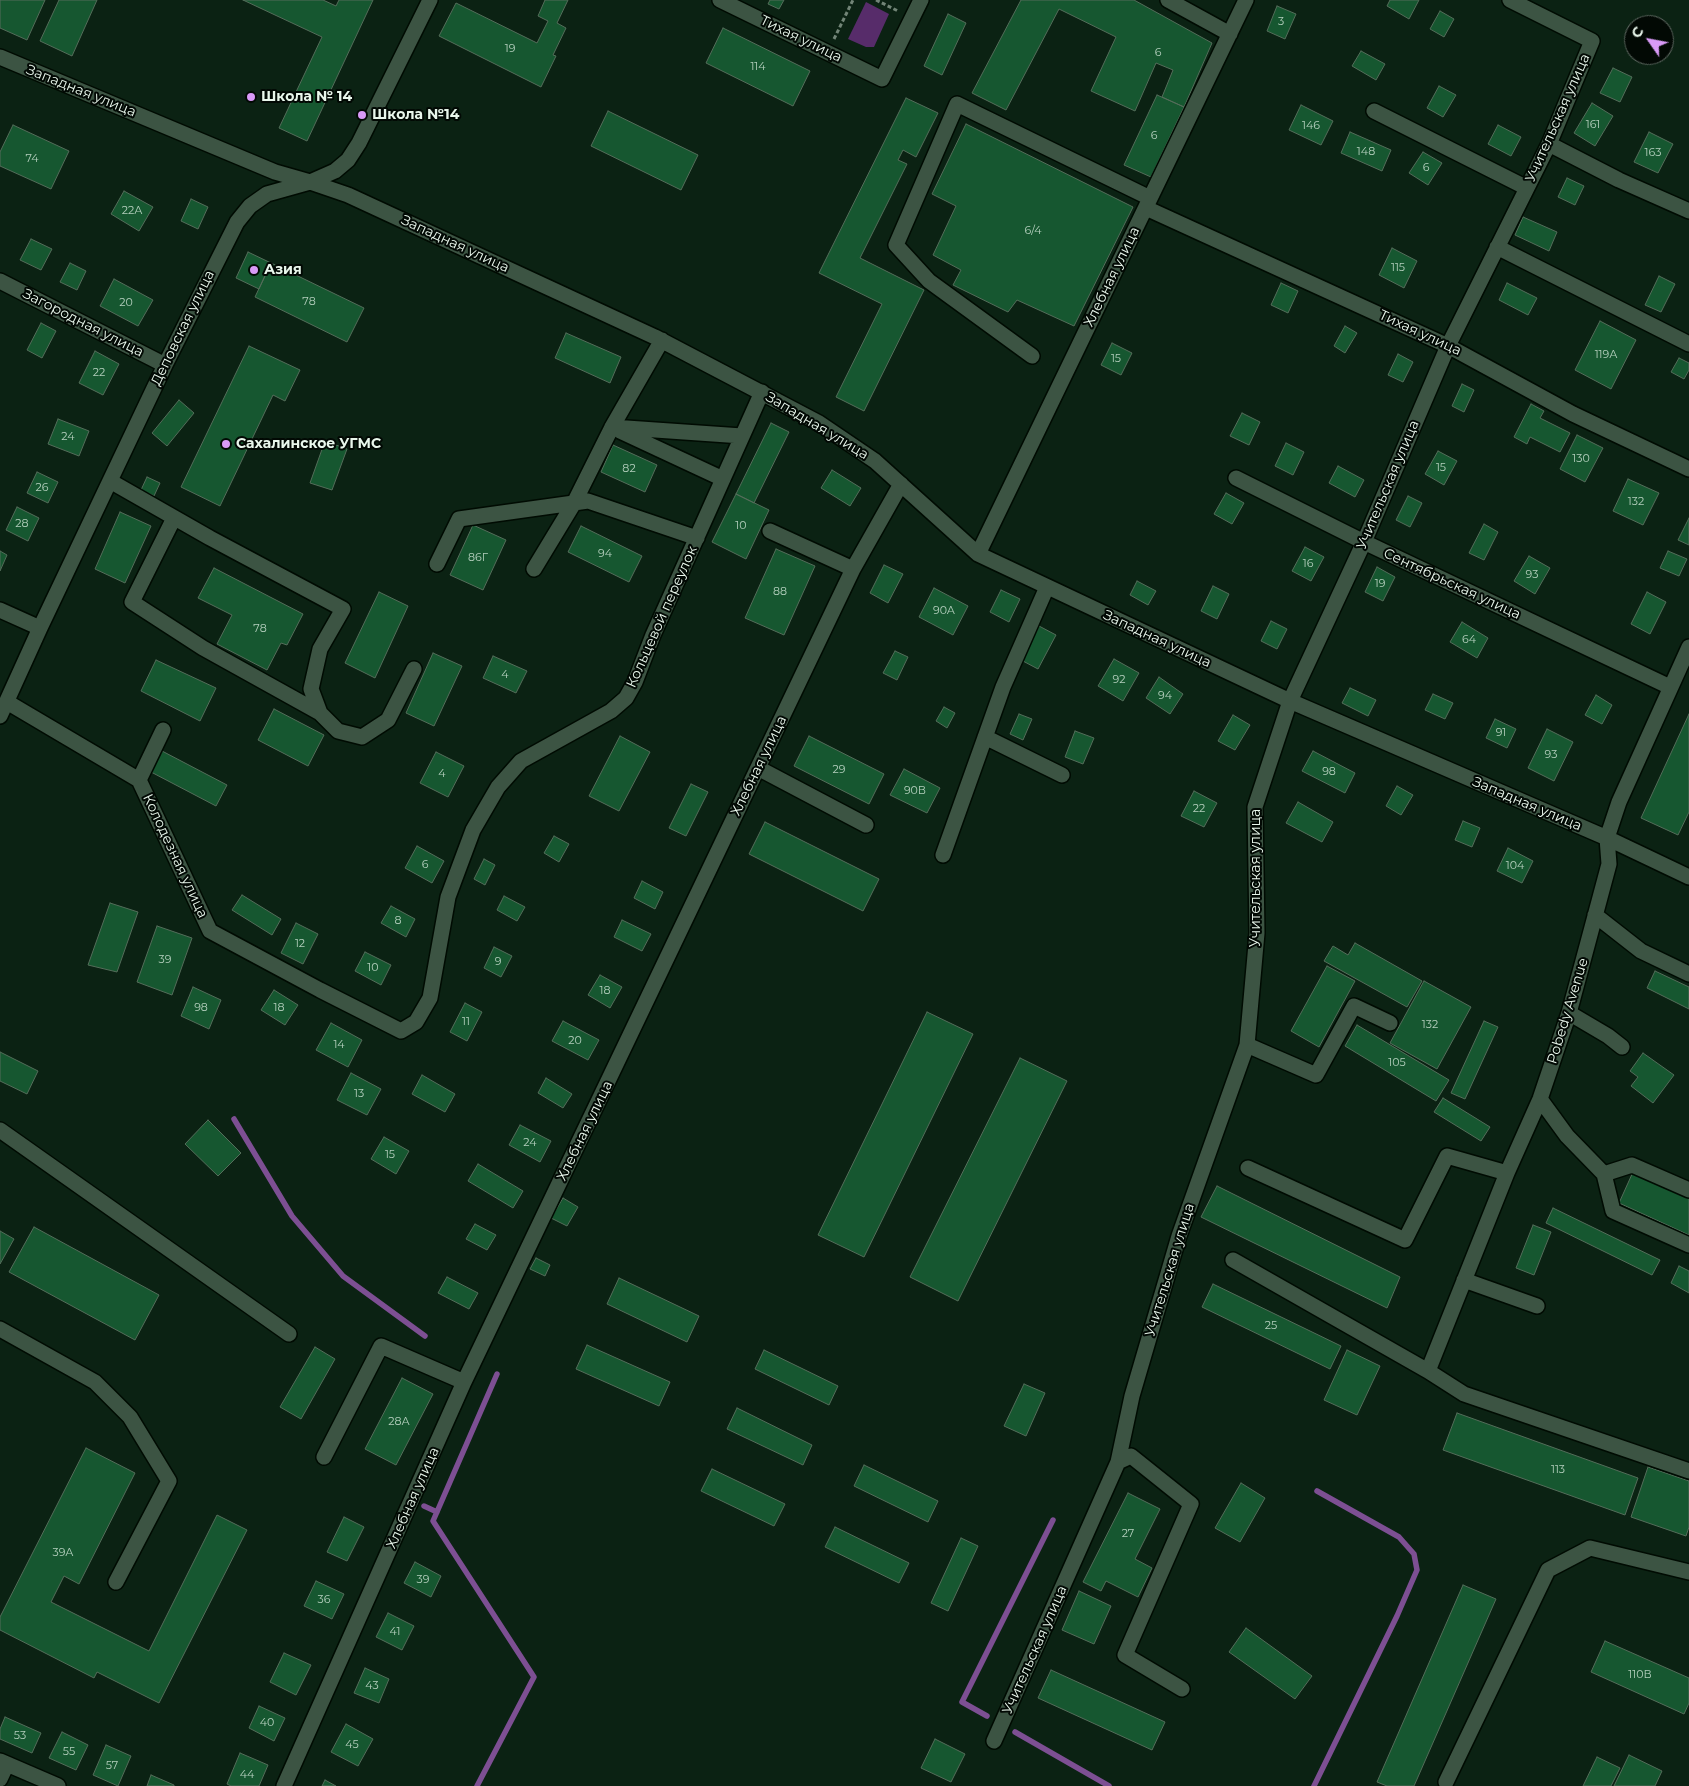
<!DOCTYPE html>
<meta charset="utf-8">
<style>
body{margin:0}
#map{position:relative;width:1689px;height:1786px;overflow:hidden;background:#0b2213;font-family:Montserrat,sans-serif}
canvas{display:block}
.north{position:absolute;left:1624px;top:15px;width:50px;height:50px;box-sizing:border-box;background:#020904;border:1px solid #5e6861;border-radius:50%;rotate:303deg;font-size:14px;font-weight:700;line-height:20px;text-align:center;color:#e9f7ec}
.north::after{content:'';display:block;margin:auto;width:18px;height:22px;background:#d99af7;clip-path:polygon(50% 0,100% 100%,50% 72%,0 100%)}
</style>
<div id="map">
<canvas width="1689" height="1786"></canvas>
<div class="north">С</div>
</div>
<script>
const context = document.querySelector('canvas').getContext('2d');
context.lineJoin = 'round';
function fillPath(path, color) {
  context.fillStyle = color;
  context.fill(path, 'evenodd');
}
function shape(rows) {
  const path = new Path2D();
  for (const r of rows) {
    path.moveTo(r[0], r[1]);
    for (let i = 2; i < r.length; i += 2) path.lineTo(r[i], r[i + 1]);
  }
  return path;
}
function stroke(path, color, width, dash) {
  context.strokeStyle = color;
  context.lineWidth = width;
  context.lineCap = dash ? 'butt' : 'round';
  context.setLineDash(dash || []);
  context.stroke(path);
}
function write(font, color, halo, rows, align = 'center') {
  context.font = font + ' Montserrat,sans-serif';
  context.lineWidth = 4;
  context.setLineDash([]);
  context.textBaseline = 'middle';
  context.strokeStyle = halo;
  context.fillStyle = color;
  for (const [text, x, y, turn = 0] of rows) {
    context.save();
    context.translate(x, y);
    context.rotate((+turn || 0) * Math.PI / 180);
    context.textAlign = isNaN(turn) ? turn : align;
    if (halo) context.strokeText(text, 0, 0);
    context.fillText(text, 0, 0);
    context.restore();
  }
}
fillPath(shape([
 [866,2,889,14,874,47,866,47,848,39]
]), '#572c6a');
stroke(shape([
 [234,1119,292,1216,343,1276,425,1336],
 [424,1506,437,1512],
 [987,1716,962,1702,1053,1520],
 [1015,1732,1109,1786],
 [477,1786,534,1677,433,1521,497,1374],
 [1314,1786,1397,1616,1417,1570,1414,1554,1399,1537,1317,1491]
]), '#7d4f93', 5.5);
const building = shape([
 [0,0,45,0,27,40,0,28,0,0],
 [59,0,97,0,72,56,40,41,59,0],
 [243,0,323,0,336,6,339,0,373,0,307,141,279,128,322,37,243,0],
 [545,0,568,0,557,23,566,28,553,55,556,56,541,87,439,36,456,3,537,43,548,21,538,16,545,0],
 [770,0,784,0,779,9,768,4,770,0],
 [1021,0,1134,0,1212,43,1184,107,1162,97,1173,70,1156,63,1135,111,1091,91,1116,37,1059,9,1006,110,972,93,1021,0],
 [1390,0,1419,0,1409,19,1387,6,1390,0],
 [1277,6,1296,14,1285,39,1267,31,1277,6],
 [1440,11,1454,19,1444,37,1430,29,1440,11],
 [948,14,966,23,942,75,924,66,948,14],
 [723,28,810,71,793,106,706,63,723,28],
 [1361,51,1385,64,1376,80,1352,66,1361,51],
 [1613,68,1632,77,1620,102,1600,93,1613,68],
 [1439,86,1456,95,1443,117,1427,108,1439,86],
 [1157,95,1184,107,1151,177,1124,165,1157,95],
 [906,98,938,113,916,157,903,150,898,160,907,164,860,258,924,290,864,411,836,397,882,304,819,273,906,98],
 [1592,103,1613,116,1595,146,1574,133,1592,103],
 [1301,105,1333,121,1321,145,1289,130,1301,105],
 [608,111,698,155,681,190,591,146,608,111],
 [966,124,1133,207,1074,326,1017,300,1008,312,953,285,961,270,933,255,956,206,932,194,966,124],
 [13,125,69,151,51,189,0,166,0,152,13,125],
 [1498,125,1521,137,1511,156,1488,144,1498,125],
 [1350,132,1391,150,1382,171,1341,153,1350,132],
 [1649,132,1673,144,1658,173,1634,162,1649,132],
 [1423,152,1442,163,1428,185,1409,173,1423,152],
 [1567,178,1584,186,1575,205,1558,197,1567,178],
 [124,191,153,207,139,231,111,214,124,191],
 [191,199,208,207,198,229,181,221,191,199],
 [1523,217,1557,232,1549,251,1515,235,1523,217],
 [31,239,52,249,41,270,20,260,31,239],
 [1392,248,1417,261,1404,288,1379,275,1392,248],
 [248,252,271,263,259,289,236,278,248,252],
 [70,263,86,271,77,290,60,282,70,263],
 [271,263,364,308,347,342,255,297,271,263],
 [1659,276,1675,284,1661,312,1645,305,1659,276],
 [114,279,153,300,138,326,100,306,114,279],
 [1281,283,1298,291,1288,313,1271,305,1281,283],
 [1507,283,1537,298,1528,315,1499,300,1507,283],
 [1600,321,1636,340,1611,389,1575,370,1600,321],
 [41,323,56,331,42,358,27,350,41,323],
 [1345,326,1357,333,1345,353,1334,346,1345,326],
 [566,333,621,357,610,383,555,358,566,333],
 [1112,343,1132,353,1121,375,1101,365,1112,343],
 [249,346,300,370,285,401,273,395,220,506,181,487,249,346],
 [95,351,119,364,103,395,79,383,95,351],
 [1398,354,1413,362,1403,382,1388,375,1398,354],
 [1679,358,1689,363,1689,370,1684,379,1671,372,1679,358],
 [1462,384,1474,390,1464,412,1452,406,1462,384],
 [179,400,194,413,167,446,152,433,179,400],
 [1531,404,1544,411,1540,418,1570,433,1560,452,1530,437,1527,444,1514,437,1531,404],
 [1242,413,1260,422,1249,445,1230,436,1242,413],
 [58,419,89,431,79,456,48,444,58,419],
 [771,423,789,432,754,503,736,494,771,423],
 [1577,435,1603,448,1585,482,1560,469,1577,435],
 [325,441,347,449,332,490,310,483,325,441],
 [1286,443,1304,452,1293,475,1275,466,1286,443],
 [613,445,657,465,645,492,601,472,613,445],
 [1438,451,1457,461,1444,485,1425,474,1438,451],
 [1338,466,1364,480,1355,497,1329,483,1338,466],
 [832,470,861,488,850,506,821,488,832,470],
 [37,472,58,482,48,503,27,493,37,472],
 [147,477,160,483,154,496,141,490,147,477],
 [1628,479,1659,493,1643,525,1613,511,1628,479],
 [1226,493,1244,503,1232,524,1214,514,1226,493],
 [736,494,769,510,746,559,712,542,736,494],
 [1408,496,1422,503,1410,527,1396,520,1408,496],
 [17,507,39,518,28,541,6,530,17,507],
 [120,512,151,526,125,583,95,569,120,512],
 [1689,518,1689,545,1678,540,1689,518],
 [1484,524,1498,532,1484,560,1469,553,1484,524],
 [473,525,506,540,483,590,450,575,473,525],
 [581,526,642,556,629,582,568,552,581,526],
 [1305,547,1324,557,1311,581,1292,571,1305,547],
 [776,549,815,566,784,635,745,618,776,549],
 [0,551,7,555,0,571,0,551],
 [1668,551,1687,559,1679,576,1660,568,1668,551],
 [1529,556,1550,568,1535,594,1514,581,1529,556],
 [884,565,903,574,888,603,870,593,884,565],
 [1377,567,1395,577,1383,601,1365,592,1377,567],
 [214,568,303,614,287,645,281,643,267,670,217,644,232,615,198,598,214,568],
 [1137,581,1156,591,1148,605,1130,595,1137,581],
 [1213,586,1229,594,1217,619,1201,611,1213,586],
 [934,588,968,606,953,635,919,617,934,588],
 [1001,590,1020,599,1009,622,990,612,1001,590],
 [379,592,408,606,375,678,345,663,379,592],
 [1647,592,1666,602,1650,634,1631,624,1647,592],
 [1271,621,1287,629,1277,649,1261,641,1271,621],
 [1462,622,1488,638,1477,658,1450,642,1462,622],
 [1039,626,1056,635,1038,669,1021,660,1039,626],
 [895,651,908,657,897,680,883,673,895,651],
 [433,653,462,666,434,726,406,713,433,653],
 [493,656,527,671,516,693,483,678,493,656],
 [1114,659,1139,673,1123,701,1098,686,1114,659],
 [156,660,216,688,200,721,141,691,156,660],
 [1159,677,1183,694,1170,714,1146,698,1159,677],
 [1350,688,1376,700,1368,716,1342,703,1350,688],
 [1433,694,1453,703,1445,719,1425,710,1433,694],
 [1596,695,1612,705,1602,724,1585,715,1596,695],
 [944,707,955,713,947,728,936,721,944,707],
 [274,709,324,735,308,766,258,740,274,709],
 [1019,714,1032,719,1023,740,1010,734,1019,714],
 [1689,714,1689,812,1678,835,1641,818,1689,714],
 [1233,715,1250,725,1235,750,1218,741,1233,715],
 [1495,719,1516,729,1507,748,1486,738,1495,719],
 [1547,729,1573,742,1554,781,1528,768,1547,729],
 [1075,731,1094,738,1083,764,1065,757,1075,731],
 [620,736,650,752,619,811,589,796,620,736],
 [809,736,884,774,869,804,794,766,809,736],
 [162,751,227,785,216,806,151,772,162,751],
 [1313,751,1355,773,1345,793,1302,771,1313,751],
 [436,752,464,766,448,797,420,783,436,752],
 [904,769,940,788,927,813,890,795,904,769],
 [691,784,708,792,686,836,669,828,691,784],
 [1397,786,1413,795,1401,815,1386,806,1397,786],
 [1194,791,1217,803,1204,827,1181,816,1194,791],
 [1298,802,1333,822,1322,842,1286,823,1298,802],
 [1463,821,1480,828,1472,847,1455,840,1463,821],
 [765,822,879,879,863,911,749,854,765,822],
 [554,836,569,844,559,862,544,853,554,836],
 [417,846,444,861,432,883,405,868,417,846],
 [1508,848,1533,861,1522,883,1497,871,1508,848],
 [484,859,495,865,485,885,474,879,484,859],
 [642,881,663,892,655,909,634,898,642,881],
 [242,895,281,919,272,935,232,910,242,895],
 [504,896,525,907,517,921,497,910,504,896],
 [110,903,138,912,117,972,88,965,110,903],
 [391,906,415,919,406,937,381,923,391,906],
 [622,920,651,934,642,951,614,937,622,920],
 [296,923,318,934,303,964,281,953,296,923],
 [157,926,192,938,172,995,137,982,157,926],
 [1355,943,1422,981,1407,1007,1324,961,1333,946,1348,955,1355,943],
 [494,947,512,956,501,977,484,968,494,947],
 [365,952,391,965,381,985,355,971,365,952],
 [1327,966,1355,981,1319,1047,1291,1031,1327,966],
 [1655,971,1689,987,1689,1009,1647,988,1655,971],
 [600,975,622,987,610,1008,588,995,600,975],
 [1424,981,1471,1007,1437,1069,1390,1043,1424,981],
 [193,987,221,1000,209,1029,181,1016,193,987],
 [274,990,298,1005,285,1025,261,1010,274,990],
 [465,1003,482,1012,467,1041,450,1032,465,1003],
 [927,1012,973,1034,864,1257,818,1235,927,1012],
 [563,1021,599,1040,588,1060,552,1041,563,1021],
 [1484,1021,1498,1027,1465,1099,1451,1093,1484,1021],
 [331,1023,362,1040,348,1067,316,1050,331,1023],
 [1357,1025,1449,1080,1436,1101,1345,1046,1357,1025],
 [0,1052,38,1071,27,1094,0,1081,0,1052],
 [1643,1053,1674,1075,1653,1103,1631,1086,1638,1077,1630,1071,1643,1053],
 [1020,1058,1067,1081,958,1301,910,1277,1020,1058],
 [351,1073,381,1089,367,1115,337,1100,351,1073],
 [422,1075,455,1094,445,1112,412,1094,422,1075],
 [546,1078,572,1094,563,1108,538,1093,546,1078],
 [1443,1098,1490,1127,1481,1141,1434,1112,1443,1098],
 [208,1120,241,1153,218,1176,185,1144,208,1120],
 [520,1125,551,1141,540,1162,509,1145,520,1125],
 [384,1137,409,1151,396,1174,371,1159,384,1137],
 [478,1164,523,1191,513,1208,468,1181,478,1164],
 [1633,1172,1689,1197,1689,1235,1619,1203,1633,1172],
 [1217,1186,1400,1277,1387,1308,1201,1217,1217,1186],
 [563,1198,578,1207,567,1226,551,1218,563,1198],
 [1553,1208,1660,1260,1652,1275,1546,1223,1553,1208],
 [475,1224,496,1235,487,1250,466,1239,475,1224],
 [1533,1225,1551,1232,1534,1275,1516,1268,1533,1225],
 [34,1227,159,1295,135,1340,9,1272,34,1227],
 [0,1231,14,1239,0,1264,0,1231],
 [536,1258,550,1265,545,1276,530,1269,536,1258],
 [1679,1266,1689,1271,1689,1293,1671,1283,1679,1266],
 [447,1277,478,1293,469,1309,438,1293,447,1277],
 [619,1278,699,1316,687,1342,607,1304,619,1278],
 [1213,1284,1341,1346,1330,1369,1202,1307,1213,1284],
 [587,1345,670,1382,659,1406,576,1369,587,1345],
 [315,1347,335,1359,301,1419,280,1407,315,1347],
 [764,1350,838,1386,829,1405,755,1369,764,1350],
 [1347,1350,1380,1366,1357,1415,1324,1400,1347,1350],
 [402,1378,433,1394,396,1465,365,1449,402,1378],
 [1024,1384,1045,1393,1026,1436,1004,1426,1024,1384],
 [737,1408,812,1445,803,1465,727,1429,737,1408],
 [1457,1413,1638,1478,1625,1515,1443,1450,1457,1413],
 [86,1448,135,1473,79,1584,64,1576,51,1602,149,1651,217,1515,247,1530,159,1703,97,1672,94,1678,0,1630,0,1617,86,1448],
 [864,1465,938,1501,928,1522,854,1486,864,1465],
 [1648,1467,1689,1481,1689,1527,1686,1536,1631,1517,1648,1467],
 [712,1469,785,1504,774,1526,701,1491,712,1469],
 [1241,1483,1265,1498,1240,1542,1215,1528,1241,1483],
 [1128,1493,1160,1509,1135,1559,1152,1568,1138,1597,1106,1581,1101,1591,1083,1582,1128,1493],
 [344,1517,364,1527,347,1561,327,1552,344,1517],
 [835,1527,909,1563,899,1583,825,1547,835,1527],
 [961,1538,978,1546,948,1611,931,1603,961,1538],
 [415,1562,441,1576,431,1597,404,1583,415,1562],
 [316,1581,344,1594,332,1619,304,1606,316,1581],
 [1463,1585,1496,1599,1414,1786,1387,1786,1377,1782,1463,1585],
 [1079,1591,1111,1606,1094,1644,1062,1630,1079,1591],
 [388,1613,414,1626,402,1650,376,1637,388,1613],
 [1246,1628,1312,1676,1295,1699,1229,1652,1246,1628],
 [1605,1641,1689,1678,1689,1703,1684,1714,1591,1672,1605,1641],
 [284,1653,311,1665,296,1695,270,1682,284,1653],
 [365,1668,389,1679,379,1703,354,1693,365,1668],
 [1051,1670,1165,1722,1152,1750,1038,1698,1051,1670],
 [259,1706,285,1718,274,1741,249,1728,259,1706],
 [5,1717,41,1733,32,1753,0,1739,0,1729,5,1717],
 [346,1724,373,1739,358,1766,331,1752,346,1724],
 [62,1732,88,1745,76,1770,49,1758,62,1732],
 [935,1739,965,1754,951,1782,921,1768,935,1739],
 [106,1745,131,1756,118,1786,93,1775,106,1745],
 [240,1753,268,1765,259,1786,231,1786,227,1784,240,1753],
 [1629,1755,1662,1771,1655,1786,1614,1786,1629,1755],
 [1597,1757,1620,1768,1611,1786,1583,1786,1597,1757],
 [151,1775,174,1785,174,1786,147,1786,151,1775],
 [325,1780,336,1786,322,1786,325,1780]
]);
fillPath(building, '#165730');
stroke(building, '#546d5a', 1);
const minor = shape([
 [720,0,882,79,921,0],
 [1168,0,1230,34],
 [0,57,275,172,310,182,348,195,655,337,819,423,875,461,978,554,1290,701,1607,838,1689,877],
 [1374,111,1527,188],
 [1549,144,1619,180,1689,211],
 [1146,208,1448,346,1573,414,1689,469],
 [1497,247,1689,344],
 [0,281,165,365],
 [1032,356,929,281,896,245,957,104,1150,198],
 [612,427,742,436],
 [620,431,723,479],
 [1236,478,1364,542,1670,687],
 [110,481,210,538,343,609,320,649,311,689,320,713,338,731,362,737,388,720,414,669],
 [174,518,132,602,203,648,320,713],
 [770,531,853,569],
 [978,554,1246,0],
 [437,564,459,519,588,501,697,538],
 [534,569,574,503,612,427,662,340],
 [0,610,40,628],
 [7,702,139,780,210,931,320,990,401,1031,416,1022,430,998,448,897,473,830,498,787,521,761,611,711,626,698,635,682,653,635,762,392],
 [0,716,40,628,165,365,237,222,250,206,267,194,310,182,335,171,348,160,359,143,430,0],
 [985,737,1062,775],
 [758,768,866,825],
 [139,780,163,730],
 [943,855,1003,687,1047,587],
 [1595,915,1641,951,1689,974],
 [1569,1013,1608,1036,1622,1047],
 [1247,1045,1316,1075,1354,1006,1390,1023],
 [1540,1099,1567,1136,1604,1174,1632,1165,1689,1190],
 [0,1130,289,1334],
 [1248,1168,1405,1240,1447,1156,1507,1173],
 [1604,1174,1613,1211,1689,1245],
 [1233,1260,1428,1371,1464,1394,1689,1471],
 [1464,1280,1537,1306],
 [0,1329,95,1382,130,1417,169,1481,116,1582],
 [1428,1371,1507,1173,1540,1099,1569,1013,1609,864,1607,838,1619,802,1689,647],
 [324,1457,381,1346,464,1382],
 [1118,1462,1131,1456,1191,1504,1125,1655,1182,1689],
 [994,1741,1118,1462,1132,1396,1179,1236,1247,1045,1257,933,1255,807,1290,701,1364,542,1448,346,1549,144,1592,41,1510,0],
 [0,1761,58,1786],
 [0,1779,7,1764],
 [1446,1782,1548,1570,1590,1548,1689,1572],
 [284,1786,464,1382,853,569,901,484]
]);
stroke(minor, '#000b02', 18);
stroke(shape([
 [876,0,898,11],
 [834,39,853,0]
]), '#728577', 3, [4, 2.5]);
stroke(minor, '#3c5443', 15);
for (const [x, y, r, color] of [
 [251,97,5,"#d99af7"],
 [362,115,5,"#d99af7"],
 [254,270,5,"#d99af7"],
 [226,444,5,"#d99af7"]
]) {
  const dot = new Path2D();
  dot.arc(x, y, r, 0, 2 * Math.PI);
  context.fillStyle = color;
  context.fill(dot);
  stroke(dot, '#020904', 2);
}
write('11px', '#b4cfbd', null, [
 ["3",1281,22],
 ["19",510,49],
 ["6",1158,53],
 ["114",758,67],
 ["161",1593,125],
 ["146",1311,126],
 ["6",1154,136],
 ["148",1366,152],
 ["163",1653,153],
 ["74",32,159],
 ["6",1426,168],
 ["22А",132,211],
 ["6/4",1033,231],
 ["115",1398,268],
 ["78",309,302],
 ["20",126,303],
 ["119А",1606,355],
 ["15",1116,359],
 ["22",99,373],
 ["24",68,437],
 ["130",1581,459],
 ["15",1441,468],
 ["82",629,469],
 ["26",42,488],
 ["132",1636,502],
 ["28",22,524],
 ["10",741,526],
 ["94",605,554],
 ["86Г",478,558],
 ["16",1308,564],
 ["93",1532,575],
 ["19",1380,584],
 ["88",780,592],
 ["90А",944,611],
 ["78",260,629],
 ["64",1469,640],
 ["4",505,675],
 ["92",1119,680],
 ["94",1165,696],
 ["91",1501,733],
 ["93",1551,755],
 ["29",839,770],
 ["98",1329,772],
 ["4",442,774],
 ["90В",915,791],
 ["22",1199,809],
 ["6",425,865],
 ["104",1515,866],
 ["8",398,921],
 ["12",300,944],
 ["39",165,960],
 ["9",498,962],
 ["10",373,968],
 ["18",605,991],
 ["98",201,1008],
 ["18",279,1008],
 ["11",466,1022],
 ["132",1430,1025],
 ["20",575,1041],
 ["14",339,1045],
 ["105",1397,1063],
 ["13",359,1094],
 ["24",530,1143],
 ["15",390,1155],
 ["25",1271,1326],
 ["28А",399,1422],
 ["113",1558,1470],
 ["27",1128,1534],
 ["39А",63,1553],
 ["39",423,1580],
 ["36",324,1600],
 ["41",395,1632],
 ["110В",1640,1675],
 ["43",372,1686],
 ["40",267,1723],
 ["53",20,1736],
 ["45",352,1745],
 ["55",69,1752],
 ["57",112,1766],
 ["44",247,1775]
]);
write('14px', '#e9f7ec', '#020904', [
 ["Тихая улица",801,39,26],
 ["Западная улица",81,91,22],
 ["Учительская улица",1558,118,-66],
 ["Западная улица",455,244,25],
 ["Хлебная улица",1112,277,-64],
 ["Загородная улица",83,323,27],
 ["Деповская улица",183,328,-64],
 ["Тихая улица",1420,333,25],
 ["Западная улица",817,426,31],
 ["Учительская улица",1388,485,-67],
 ["Сентябрьская улица",1452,584,25],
 ["Кольцевой переулок",662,617,-66],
 ["Западная улица",1157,639,25],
 ["Хлебная улица",759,766,-64],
 ["Западная улица",1527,804,23],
 ["Колодезная улица",175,856,65],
 ["Учительская улица",1256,878,-90],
 ["Pobedy Avenue",1568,1011,-73],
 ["Хлебная улица",585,1131,-64],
 ["Учительская улица",1170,1270,-73],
 ["Хлебная улица",413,1498,-66],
 ["Учительская улица",1035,1650,-66]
]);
write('bold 14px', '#e9f7ec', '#020904', [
 ["Школа № 14",261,97],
 ["Школа №14",372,115],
 ["Азия",264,270],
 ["Сахалинское УГМС",236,444]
], 'left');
</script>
